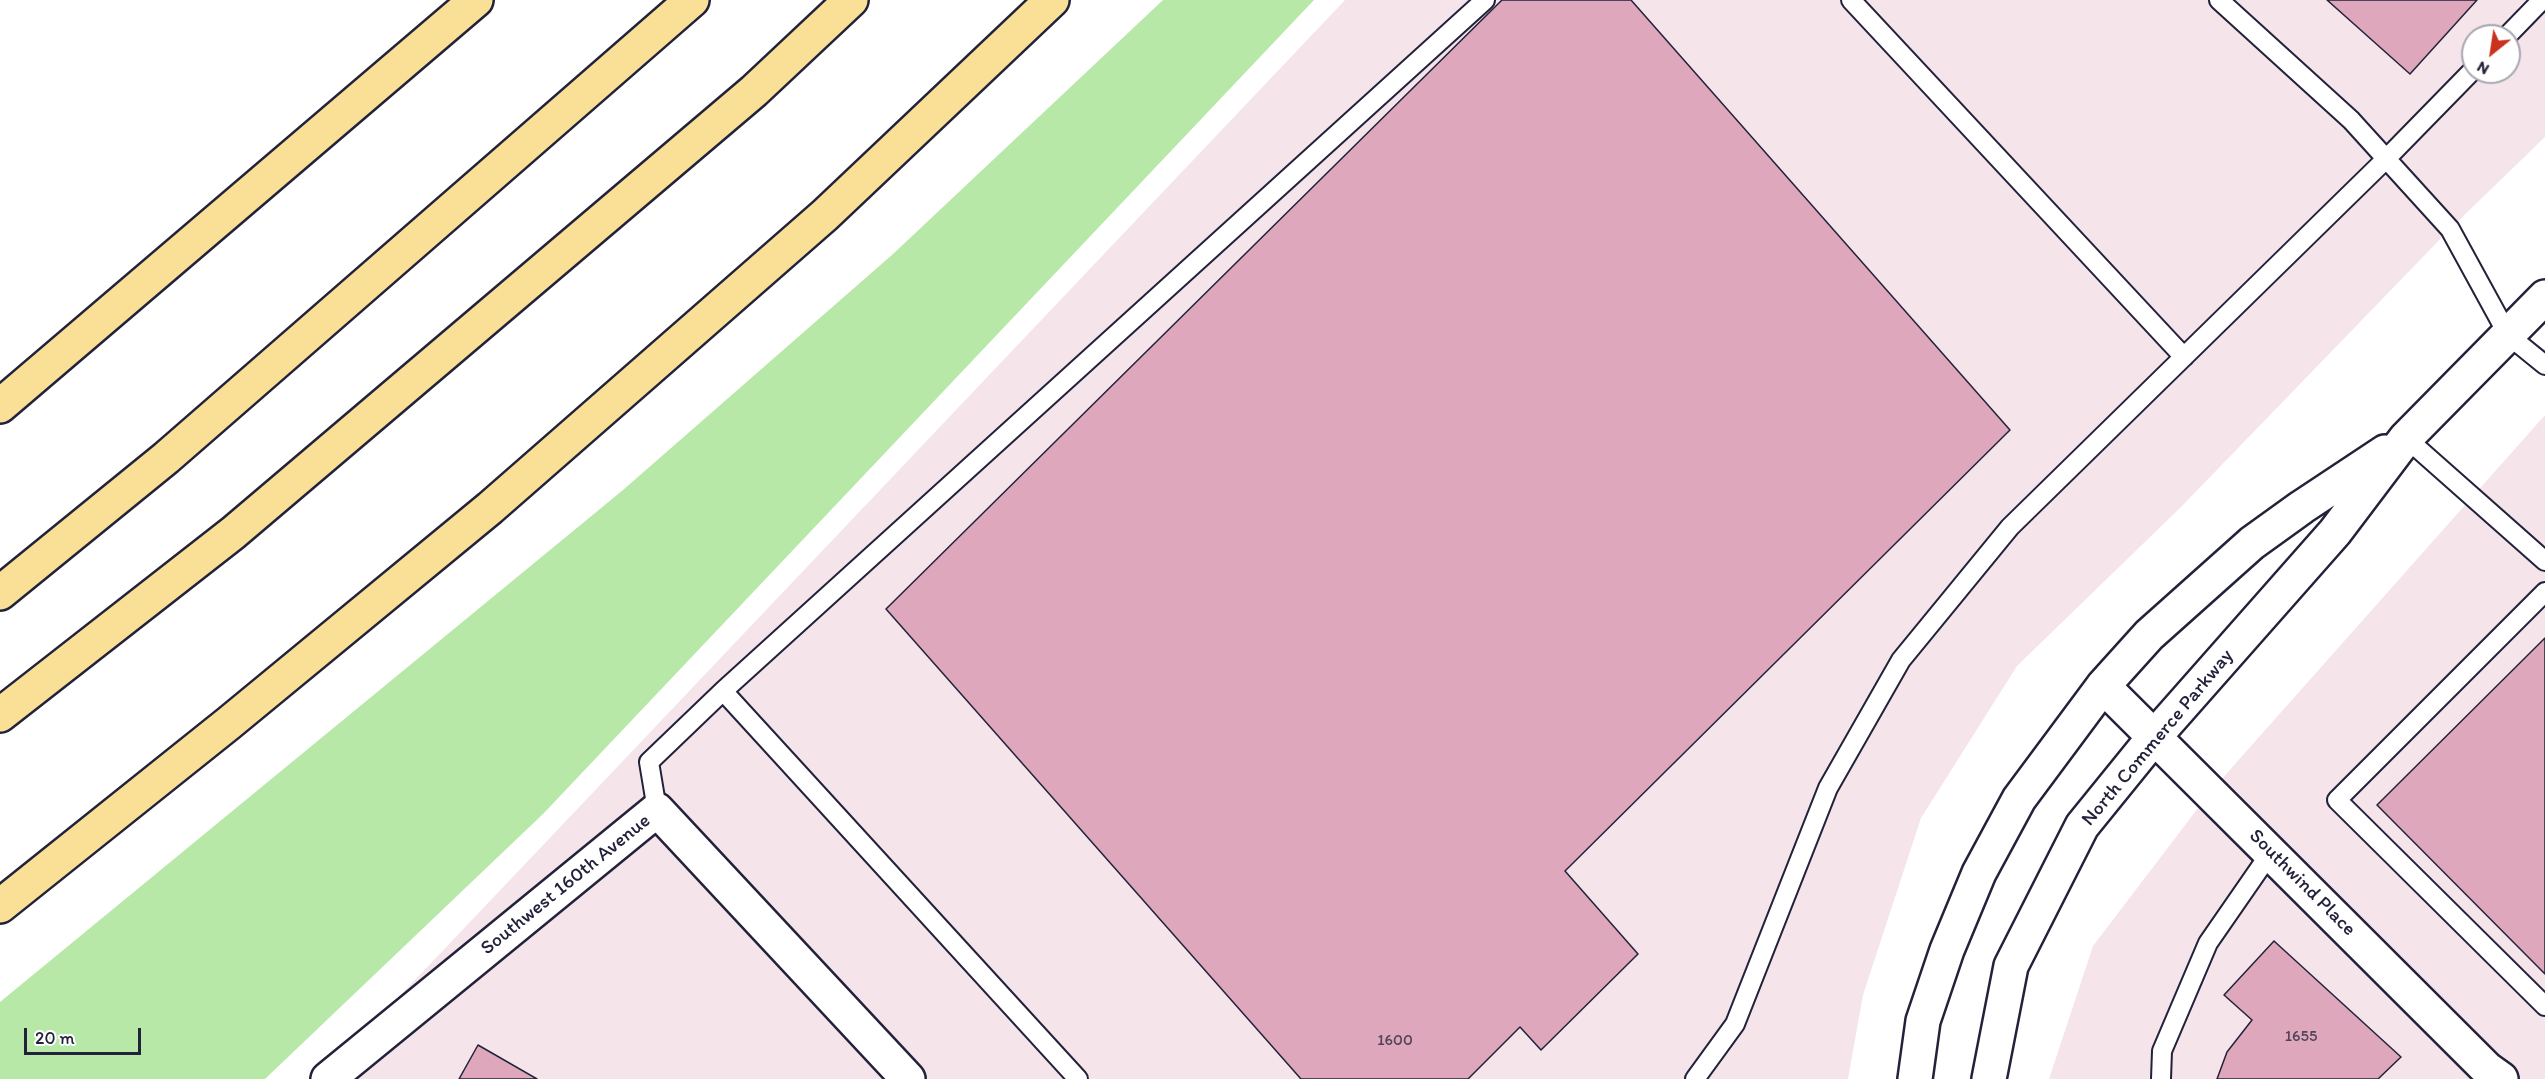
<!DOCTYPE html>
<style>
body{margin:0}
#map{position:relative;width:2545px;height:1079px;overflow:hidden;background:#fff;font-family:Itim,sans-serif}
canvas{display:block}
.north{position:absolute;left:2461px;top:24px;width:60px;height:60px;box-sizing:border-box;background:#fff;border:2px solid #a7a7b1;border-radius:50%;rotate:210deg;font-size:16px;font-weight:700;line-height:24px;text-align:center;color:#22223b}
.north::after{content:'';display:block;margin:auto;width:21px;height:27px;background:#c8321e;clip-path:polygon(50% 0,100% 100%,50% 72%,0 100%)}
.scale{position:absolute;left:24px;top:1028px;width:117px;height:27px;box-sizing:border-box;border:3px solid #22223b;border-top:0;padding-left:8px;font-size:18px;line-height:21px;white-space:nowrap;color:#22223b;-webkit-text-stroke:4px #fff;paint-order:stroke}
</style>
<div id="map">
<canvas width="2545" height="1079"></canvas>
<div class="north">N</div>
<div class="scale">20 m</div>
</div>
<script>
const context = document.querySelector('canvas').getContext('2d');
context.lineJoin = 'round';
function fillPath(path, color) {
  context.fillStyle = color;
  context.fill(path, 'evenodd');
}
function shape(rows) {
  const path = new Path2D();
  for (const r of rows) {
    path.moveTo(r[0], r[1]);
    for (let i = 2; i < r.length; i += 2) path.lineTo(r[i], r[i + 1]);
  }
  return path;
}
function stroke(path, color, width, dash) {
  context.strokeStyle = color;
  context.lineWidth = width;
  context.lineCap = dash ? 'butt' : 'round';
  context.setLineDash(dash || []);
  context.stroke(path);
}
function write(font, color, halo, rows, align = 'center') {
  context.font = font + ' Itim,sans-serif';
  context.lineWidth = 6;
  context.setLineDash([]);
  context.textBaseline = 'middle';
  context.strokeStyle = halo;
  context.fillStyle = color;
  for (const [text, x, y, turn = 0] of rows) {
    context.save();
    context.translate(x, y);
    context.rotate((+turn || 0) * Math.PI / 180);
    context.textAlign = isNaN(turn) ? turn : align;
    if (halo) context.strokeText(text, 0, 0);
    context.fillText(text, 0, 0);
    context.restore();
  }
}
fillPath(shape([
 [1345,0,2545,0,2545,137,2450,229,2181,507,2017,666,1921,818,1863,995,1848,1079,321,1079],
 [2473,36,2509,36,2509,72,2473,72],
 [2545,415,2545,1079,2049,1079,2093,946,2211,791]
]), '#f5e5eb');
fillPath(shape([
 [1163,0,1314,0,543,814,265,1079,0,1079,0,1002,623,490,893,254]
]), '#b8e8a7');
const building = shape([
 [1502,0,1631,0,2010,430,1565,871,1638,954,1541,1050,1520,1027,1468,1079,1301,1079,886,609,1502,0],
 [2327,0,2477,0,2410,74,2327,0],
 [2545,638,2545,974,2377,805,2545,638],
 [2274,941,2401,1057,2378,1079,2217,1079,2227,1052,2252,1020,2224,995,2274,941],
 [478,1045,537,1079,459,1079,478,1045]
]);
fillPath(building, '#dea7bb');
stroke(building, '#22223b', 1.5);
const service = shape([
 [1851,0,2184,357],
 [2219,0,2351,120,2450,229,2508,335,2545,365],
 [2507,36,2542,0],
 [2406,438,2545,561],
 [2545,592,2337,800,2545,1006],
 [723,691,1485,0],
 [657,810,649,762,723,691,1078,1079],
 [1695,1079,1735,1024,1828,788,1901,660,2010,527,2386,159,2473,70],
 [2161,1079,2162,1051,2208,943,2271,852]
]);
const minor = shape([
 [2103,686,2487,1069,2501,1079],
 [328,1079,657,810,908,1079],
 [1915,1079,1923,1021,1947,950,1979,873,2019,799,2103,686,2149,635,2252,543,2302,507,2385,452],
 [1989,1079,2011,966,2082,826,2155,736,2335,532,2406,438,2545,297]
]);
const motorway = shape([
 [0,406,476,0],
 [0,593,166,458,692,0],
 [0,715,233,533,754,91,851,0],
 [0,906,229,723,490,508,825,215,1052,0]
]);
stroke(service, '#22223b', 22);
stroke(minor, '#22223b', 38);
stroke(motorway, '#22223b', 38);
stroke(service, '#fff', 18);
stroke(minor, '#fff', 33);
stroke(motorway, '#fadf96', 33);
write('16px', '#51435b', null, [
 ["1655",2301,1037],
 ["1600",1395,1041]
]);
write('20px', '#22223b', '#fff', [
 ["North Commerce Parkway",2158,738,-50],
 ["Southwind Place",2302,883,45],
 ["Southwest 160th Avenue",566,885,-39]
]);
</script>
